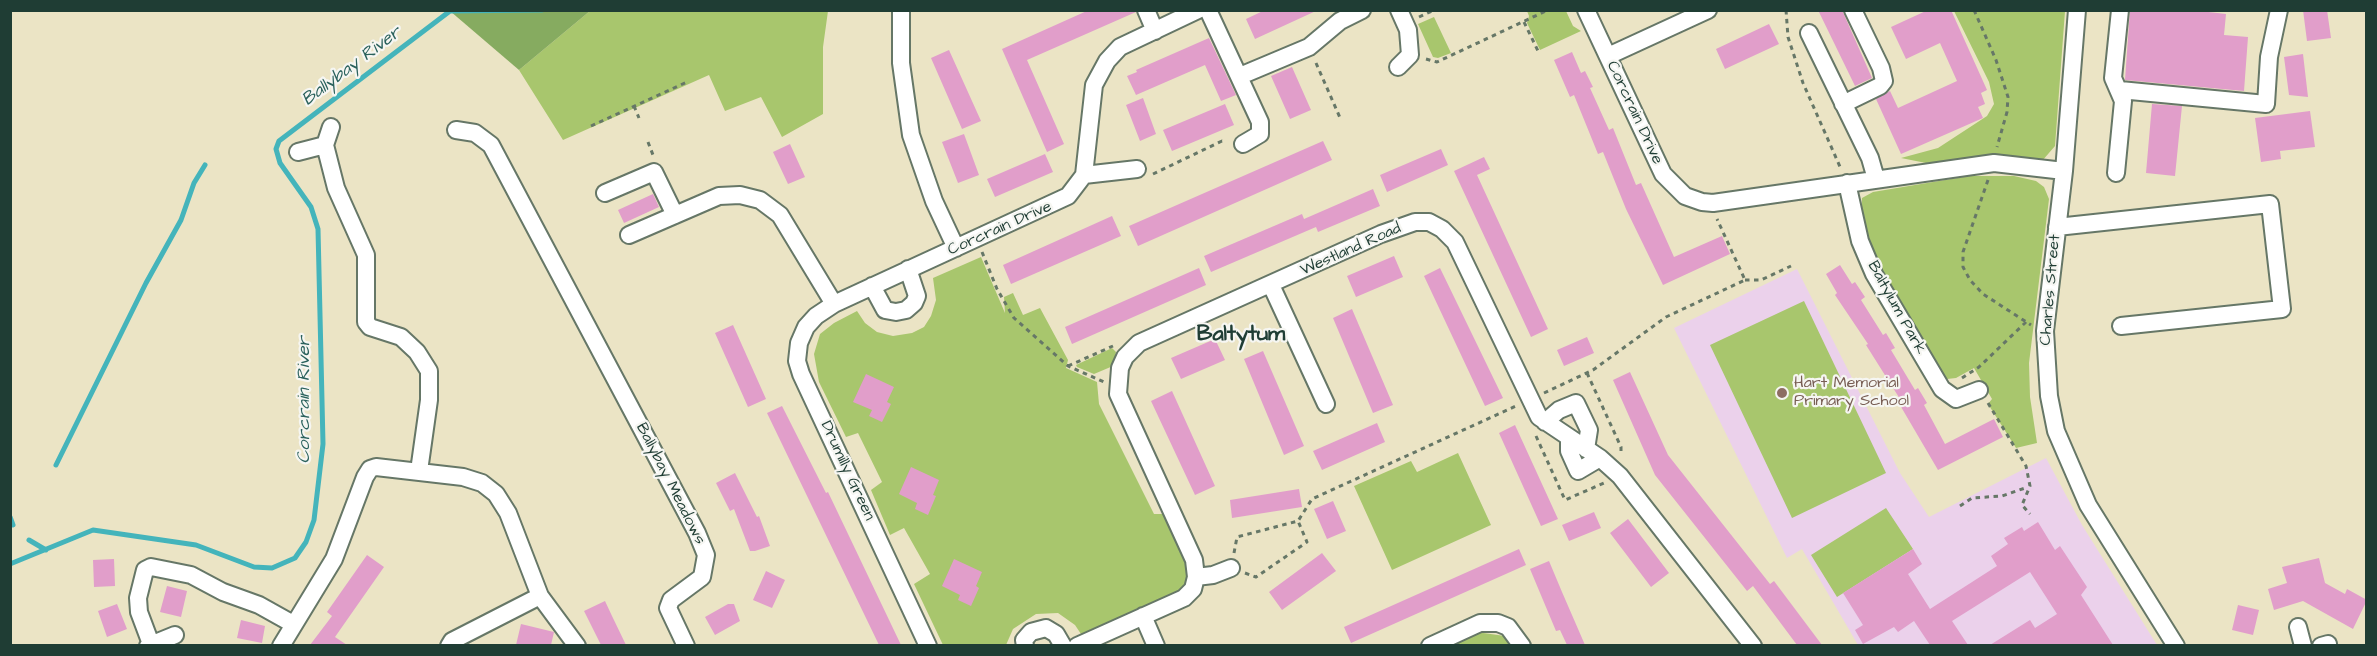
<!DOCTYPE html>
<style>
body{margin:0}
#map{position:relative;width:2377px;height:656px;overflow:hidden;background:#ebe4c5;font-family:"Architects Daughter",sans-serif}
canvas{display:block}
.frame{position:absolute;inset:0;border:12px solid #1f3d34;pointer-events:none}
</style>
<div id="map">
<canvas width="2377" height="656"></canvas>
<div class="frame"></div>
</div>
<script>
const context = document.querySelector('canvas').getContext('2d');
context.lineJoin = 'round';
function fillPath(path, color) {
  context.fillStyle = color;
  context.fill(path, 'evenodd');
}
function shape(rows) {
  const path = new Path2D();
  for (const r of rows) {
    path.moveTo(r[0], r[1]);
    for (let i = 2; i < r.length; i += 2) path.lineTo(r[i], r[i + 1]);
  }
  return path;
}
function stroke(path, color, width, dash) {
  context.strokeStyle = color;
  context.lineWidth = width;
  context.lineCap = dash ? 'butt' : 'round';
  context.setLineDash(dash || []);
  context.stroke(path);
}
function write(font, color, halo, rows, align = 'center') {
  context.font = font + ' "Architects Daughter",sans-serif';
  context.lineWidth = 4.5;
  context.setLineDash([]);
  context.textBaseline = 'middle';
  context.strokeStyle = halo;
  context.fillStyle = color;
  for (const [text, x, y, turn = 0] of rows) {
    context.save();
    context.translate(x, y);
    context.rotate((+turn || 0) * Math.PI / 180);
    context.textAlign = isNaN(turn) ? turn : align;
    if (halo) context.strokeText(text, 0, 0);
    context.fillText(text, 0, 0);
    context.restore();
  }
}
fillPath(shape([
 [1797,269,1900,473,1929,517,2046,458,2082,525,2157,645,1858,645,1802,549,1787,558,1674,328]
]), '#ebd1eb');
fillPath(shape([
 [590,11,828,11,823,47,823,114,782,137,761,97,725,111,709,75,563,140,519,70],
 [1527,11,1566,11,1573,26,1581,31,1540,50,1527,23,1529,16],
 [1954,11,2065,11,2055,146,2042,161,1988,159,1926,163,1901,158,1938,148,1987,116,1994,104,1989,82],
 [1434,17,1451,53,1438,58,1433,57,1418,24],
 [1969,176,2014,176,2036,181,2044,187,2049,199,2029,363,2030,397,2037,443,2016,448,1988,404,1992,399,1974,368,1956,378,1947,379,1934,361,1894,297,1869,247,1861,218,1862,198,1873,192],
 [981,257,1005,313,1004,297,1013,293,1023,315,1040,308,1068,360,1066,368,1097,382,1099,404,1154,514,1167,514,1188,567,1185,588,1081,634,1075,625,1058,613,1036,614,1013,629,1006,645,943,645,914,584,930,574,904,528,890,535,871,490,882,482,858,433,846,437,819,382,814,354,820,334,834,323,857,311,865,323,877,332,893,336,912,333,924,327,931,316,936,300,933,278],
 [1804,301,1886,473,1792,518,1710,345],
 [1112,348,1116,352,1113,366,1094,374,1077,367,1076,365],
 [1458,453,1491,525,1392,570,1354,486,1411,461,1417,472],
 [1886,508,1913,549,1837,597,1811,555],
 [1476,632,1505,636,1511,645,1452,646]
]), '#a8c66d');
fillPath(shape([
 [542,10,590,11,519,70,450,11]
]), '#86ab60');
stroke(shape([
 [56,465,146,283,181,220,194,183,205,165],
 [10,517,13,525],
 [29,540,46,550],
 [10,564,93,530,196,545,254,567,272,568,295,558,306,542,314,520,323,444,318,229,311,207,280,163,276,149,279,141,450,11,542,10]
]), '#44b4bb', 5);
fillPath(shape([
 [1089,10,1136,12,1027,60,1064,144,1047,152,1002,49],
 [1265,10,1318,10,1255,39,1246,19],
 [1818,10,1842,10,1872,78,1855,86],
 [1928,10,1951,10,1987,90,1981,93,1985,104,1978,107,1983,118,1901,154,1876,99,1890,91,1898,108,1957,81,1940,43,1906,59,1891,27],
 [2130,10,2191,10,2226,14,2224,35,2248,37,2244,91,2125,80],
 [2303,10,2327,10,2331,38,2307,41],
 [1769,24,1779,44,1725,69,1716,49],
 [1209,38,1236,95,1221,101,1205,65,1136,95,1127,76,1137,72,1136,70],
 [949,50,981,121,962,129,931,58],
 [1572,52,1581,73,1585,71,1593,87,1590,88,1609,130,1613,128,1636,185,1641,183,1674,257,1722,236,1730,254,1663,285,1626,209,1603,152,1598,154,1574,95,1570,97,1554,60],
 [2303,54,2308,97,2289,95,2284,57],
 [1292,67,1311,110,1290,119,1271,76],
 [1143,98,1156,134,1140,141,1126,105],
 [1225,104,1234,125,1172,151,1163,130],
 [2152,104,2182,106,2175,176,2146,173],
 [2310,111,2315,147,2280,151,2281,159,2261,162,2255,118],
 [964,134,979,175,958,183,942,142],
 [1323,141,1332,160,1138,246,1129,226],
 [790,144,805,177,788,184,773,152],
 [1441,149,1448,165,1387,192,1380,175],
 [1045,154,1053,172,995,197,987,179],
 [1484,157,1490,169,1477,175,1548,329,1531,337,1454,171],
 [1373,189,1380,206,1318,232,1316,227,1211,272,1204,256,1302,214,1304,219],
 [653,194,659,207,624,223,618,210],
 [1112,216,1121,236,1011,284,1003,265],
 [1394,256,1403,277,1356,297,1347,276],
 [1840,265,1852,284,1855,282,1865,297,1861,300,1883,335,1886,333,1895,348,1891,350,1915,390,1918,388,1927,403,1924,405,1945,444,1994,419,2003,437,1938,470,1897,400,1900,399,1866,345,1868,344,1835,295,1837,293,1826,274],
 [1199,268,1206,285,1072,344,1065,327],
 [1440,268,1503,398,1485,406,1424,276],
 [1352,309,1393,405,1373,413,1333,318],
 [733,325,766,399,748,407,715,333],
 [1587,337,1594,353,1564,366,1557,350],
 [1215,339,1225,360,1181,379,1171,358],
 [1263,351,1304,446,1284,455,1244,359],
 [1630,372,1668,455,1770,584,1774,581,1822,645,1797,645,1753,586,1747,591,1655,475,1613,380],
 [866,374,894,387,887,402,891,404,882,422,869,416,872,410,853,402],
 [1172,391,1215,486,1195,495,1151,401],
 [782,406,826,493,828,492,901,645,879,645,767,413],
 [1377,423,1385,442,1322,470,1313,451],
 [1515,425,1558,519,1541,526,1499,433],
 [911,467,939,480,933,495,936,496,928,515,915,509,917,503,899,494],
 [735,473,757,517,759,516,770,546,755,551,750,551,734,509,730,511,716,483],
 [1299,489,1302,507,1232,518,1230,500],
 [1333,501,1346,531,1327,539,1314,509],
 [1594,512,1601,528,1569,541,1562,525],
 [1628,519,1669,573,1651,587,1610,533],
 [2038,522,2055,550,2060,546,2087,587,2081,595,2113,645,1990,645,2030,620,2035,628,2057,614,2030,572,1952,621,1968,645,1930,645,1914,621,1898,632,1894,627,1863,644,1855,630,1863,625,1843,593,1913,549,1922,564,1908,574,1930,609,1997,566,1991,556,2008,544,2004,538,2022,527,2024,531],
 [1519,549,1526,565,1351,643,1344,627],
 [1322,553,1336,571,1282,610,1269,592],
 [367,555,384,567,335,637,347,645,310,645,332,616,327,612],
 [2319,558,2325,583,2345,594,2347,589,2367,600,2353,629,2303,601,2274,610,2268,589,2287,583,2282,567],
 [114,559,115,586,94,587,93,560],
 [954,559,982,572,976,586,979,588,971,606,958,600,960,595,942,586],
 [1549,561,1562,592,1585,645,1567,645,1560,630,1556,631,1530,569],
 [766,571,785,580,772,608,753,600],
 [167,586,187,591,181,617,160,612],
 [605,601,612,616,626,645,601,645,584,611],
 [117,604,127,629,107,637,98,611],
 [728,604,734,604,740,621,715,635,705,617],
 [2238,605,2259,610,2253,635,2232,630],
 [241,620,265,626,262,643,237,638],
 [521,624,554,632,551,645,516,645]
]), '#e19eca');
const minor = shape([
 [901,10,901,63,911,135,934,201,956,248],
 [1146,10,1155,31],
 [1208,10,1260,122,1260,134,1243,144],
 [1586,10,1663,174,1685,196,1702,202,1713,203,1994,163,2064,171],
 [2077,10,2064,171,2045,331,2049,396,2056,431,2088,505,2176,646],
 [1809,33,1870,158,1876,179],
 [1608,56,1708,10],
 [1398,67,1410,55,1408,30,1399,10],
 [1240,76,1309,47,1340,21,1362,10],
 [2120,90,2266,104,2269,57,2279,10],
 [1843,104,1880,86,1884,81,1881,68,1853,10],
 [331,127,325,145,336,188,366,255,366,322,370,327,401,337,417,352,429,371,429,400,419,471],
 [456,130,475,133,491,145,697,533,706,555,702,577,671,600,668,608,686,646],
 [298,152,325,145],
 [2116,173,2123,101,2113,78,2120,10],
 [1084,175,1137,169],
 [1847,183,1860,241,1874,274,1942,389,1956,399,1979,390],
 [605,193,654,172,675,215],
 [2057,227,2270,204,2282,309,2121,326],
 [629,235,719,196,740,195,760,200,780,215,834,304],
 [1271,285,1326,404],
 [872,286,885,310,896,312,906,310,914,303,917,296,908,269],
 [1545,422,1559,410,1576,403,1589,430,1586,449],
 [1569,439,1569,451,1578,471,1600,458],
 [1196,577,1213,575,1231,568],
 [1143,616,1156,646],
 [2298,627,2303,646],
 [151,644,139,612,138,598,145,570,151,567,191,575,223,592,259,605,293,624],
 [148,646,175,635],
 [281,646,334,559,365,477,370,469,376,467,463,477,482,483,496,494,508,513,540,596,577,646],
 [449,646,452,641,540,596],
 [928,646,801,374,797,361,799,343,806,327,816,316,834,304,1068,196,1084,175,1094,85,1107,61,1120,47,1198,10],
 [1025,646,1024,640,1031,632,1046,628,1056,634,1063,646],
 [1077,646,1184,598,1193,589,1196,577,1194,560,1118,394,1120,368,1125,357,1139,343,1381,234,1415,222,1429,222,1442,229,1455,242,1539,417,1600,458,1620,476,1753,646],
 [1430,646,1480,623,1498,623,1508,627,1522,646],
 [2321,646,2328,644]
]);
stroke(minor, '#667767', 20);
stroke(shape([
 [1786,10,1788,37,1803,83,1841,169],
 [1974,10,1996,60,2008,97,2007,112,1997,147],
 [1419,17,1434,10],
 [1524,22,1539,53],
 [1426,59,1437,62,1548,10],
 [1316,63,1341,120],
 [634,106,639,118],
 [591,126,687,82],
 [648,142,653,155],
 [1153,174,1222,141,1226,142],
 [1988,180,1963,252,1963,267,1970,280,1983,294,2031,325],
 [982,252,997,289,1014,318,1068,366,1104,382],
 [1745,280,1761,280,1791,266],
 [1068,366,1113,346],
 [1587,373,1621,447,1621,454],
 [1962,378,1979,367,2026,322],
 [1544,393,1593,370,1666,317,1745,280,1717,219],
 [1988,403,2026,466,2030,486,2022,505,2030,514],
 [1536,436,1565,500,1604,483],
 [1960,506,1972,498,2002,496,2028,487],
 [1234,553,1237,537,1298,521,1312,499,1516,406],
 [1245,573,1256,577,1307,542,1298,521]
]), '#667767', 3, [4.5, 4.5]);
stroke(minor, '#fff', 16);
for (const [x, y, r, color] of [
 [1782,393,6,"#8d6e63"]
]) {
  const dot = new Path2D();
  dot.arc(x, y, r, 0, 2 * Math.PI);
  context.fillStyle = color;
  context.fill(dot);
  stroke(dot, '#f6f6f2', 2);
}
write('16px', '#1f3d34', '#f6f6f2', [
 ["Corcrain Drive",1634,113,65],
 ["Corcrain Drive",1000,229,-24],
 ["Westland Road",1351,250,-24],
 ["Charles Street",2051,290,-85],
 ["Baltylum Park",1896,308,61],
 ["Drumilly Green",847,471,65],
 ["Ballybay Meadows",670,484,63]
]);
write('16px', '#785e54', '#f6f6f2', [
 ["Hart Memorial",1794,384],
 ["Primary School",1794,402]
], 'left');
write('italic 18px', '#2a615c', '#f6f6f2', [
 ["Ballybay River",352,67,-37],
 ["Corcrain River",305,400,-90]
]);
write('bold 22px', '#1f3d34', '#f6f6f2', [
 ["Baltytum",1241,335]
]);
</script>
